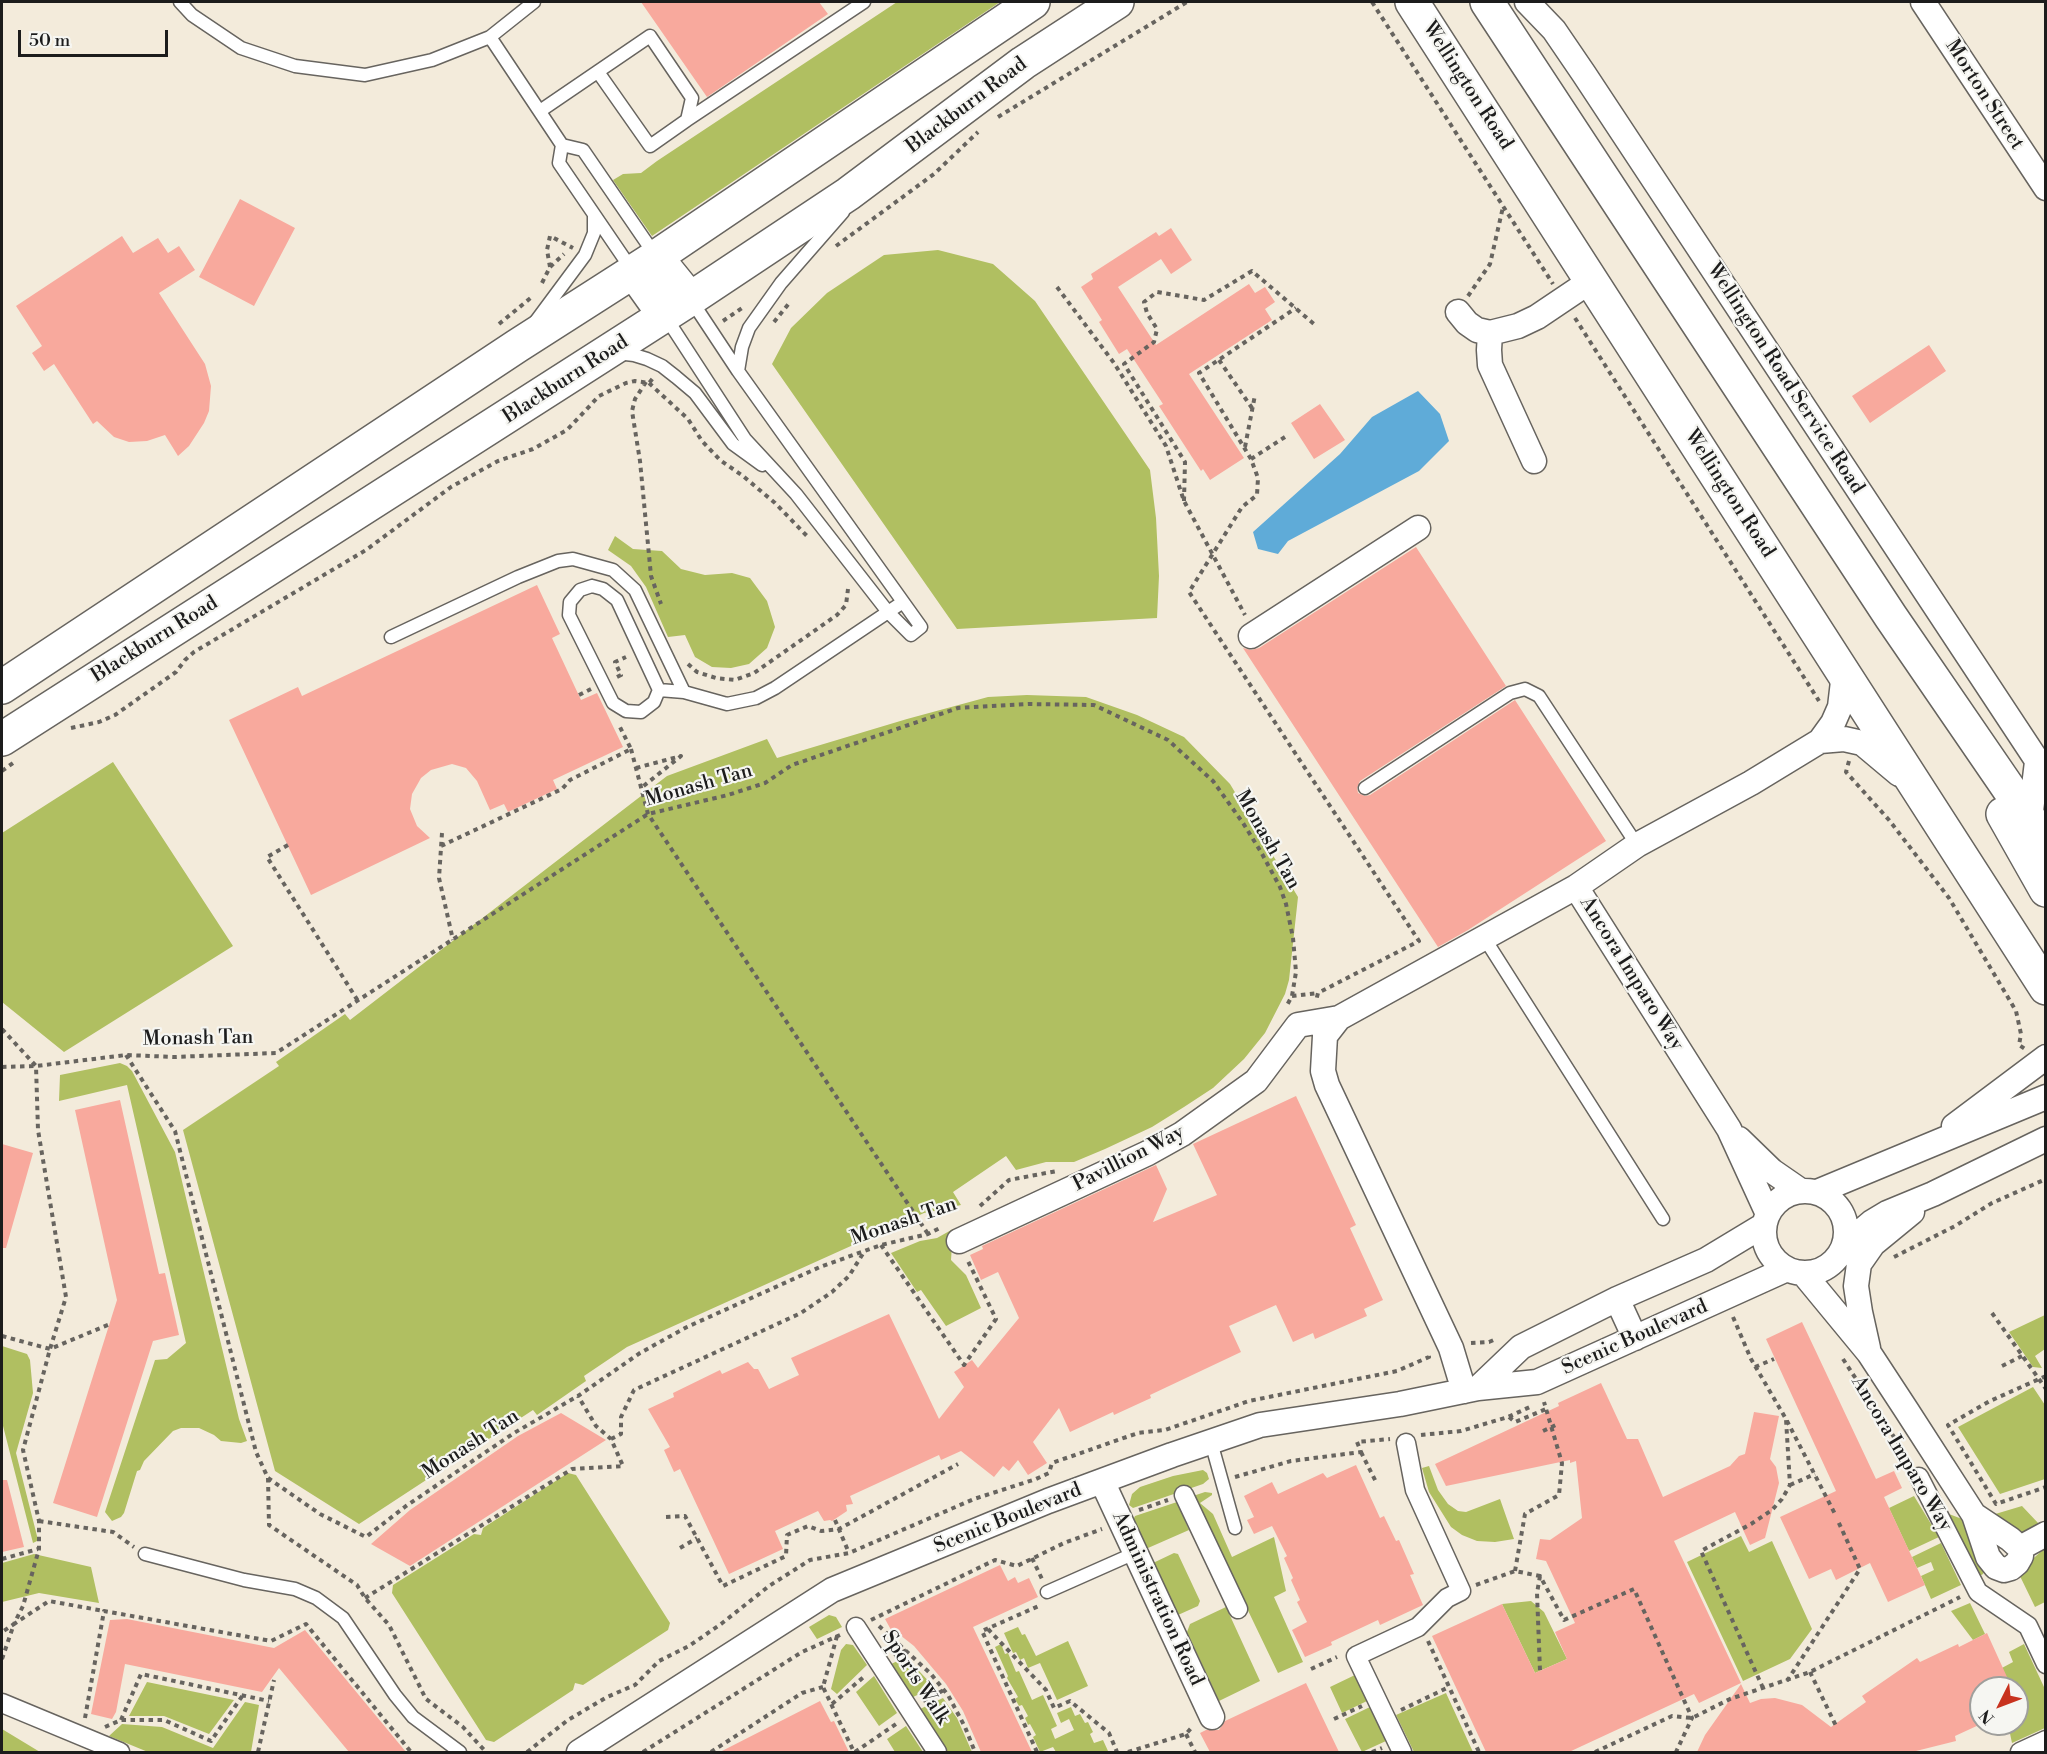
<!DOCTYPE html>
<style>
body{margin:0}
#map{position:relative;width:2047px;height:1754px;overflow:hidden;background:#f3ebdb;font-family:"Libre Bodoni",serif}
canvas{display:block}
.frame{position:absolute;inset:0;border:3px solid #1c1c1c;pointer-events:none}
.north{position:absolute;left:1969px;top:1676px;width:60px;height:60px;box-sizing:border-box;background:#f6f6f2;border:2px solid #9f9f9c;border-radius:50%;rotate:228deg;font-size:16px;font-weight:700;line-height:24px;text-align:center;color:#1c1c1c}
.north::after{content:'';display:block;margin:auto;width:21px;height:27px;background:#c8321e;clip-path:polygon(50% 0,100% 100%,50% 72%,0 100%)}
.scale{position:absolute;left:18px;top:30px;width:150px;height:27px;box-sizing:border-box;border:3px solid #1c1c1c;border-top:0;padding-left:8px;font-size:18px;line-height:21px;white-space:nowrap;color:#1c1c1c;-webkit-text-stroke:4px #f6f6f2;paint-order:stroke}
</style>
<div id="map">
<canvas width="2047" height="1754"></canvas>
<div class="frame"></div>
<div class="north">N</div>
<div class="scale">50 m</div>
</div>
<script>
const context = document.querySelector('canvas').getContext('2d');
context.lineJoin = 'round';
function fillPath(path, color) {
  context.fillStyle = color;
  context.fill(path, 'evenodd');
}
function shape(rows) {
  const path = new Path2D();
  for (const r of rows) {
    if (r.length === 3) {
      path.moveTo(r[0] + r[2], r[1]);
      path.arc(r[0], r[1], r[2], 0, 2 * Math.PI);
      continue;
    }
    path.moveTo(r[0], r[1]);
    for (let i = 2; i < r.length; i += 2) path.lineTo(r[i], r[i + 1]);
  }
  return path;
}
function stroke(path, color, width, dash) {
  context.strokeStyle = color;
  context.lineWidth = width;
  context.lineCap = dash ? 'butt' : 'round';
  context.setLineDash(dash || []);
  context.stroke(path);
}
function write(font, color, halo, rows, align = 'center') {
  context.font = font + ' "Libre Bodoni",serif';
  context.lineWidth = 4.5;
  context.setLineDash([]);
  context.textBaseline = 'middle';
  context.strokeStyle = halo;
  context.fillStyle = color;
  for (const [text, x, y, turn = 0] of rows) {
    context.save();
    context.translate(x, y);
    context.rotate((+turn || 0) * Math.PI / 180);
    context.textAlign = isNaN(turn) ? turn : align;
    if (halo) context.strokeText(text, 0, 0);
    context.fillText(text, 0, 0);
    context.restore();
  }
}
fillPath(shape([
 [897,2,1000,2,652,236,613,180,623,174,641,173,657,161],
 [938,250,993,264,1035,301,1150,470,1156,518,1159,576,1157,618,957,629,772,364,791,328,827,293,884,255],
 [615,536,633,549,662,551,681,569,705,575,732,573,750,578,767,601,775,627,767,648,749,664,731,668,712,667,695,657,685,635,668,637,646,587,631,566,608,550],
 [1027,695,1086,697,1137,715,1184,737,1230,784,1298,897,1289,980,1285,994,1265,1033,1244,1059,1213,1088,1184,1107,1152,1127,1105,1149,1074,1162,1046,1162,1016,1170,1006,1156,953,1192,961,1205,924,1213,627,1347,584,1376,586,1381,537,1415,533,1410,359,1524,275,1471,183,1130,279,1066,276,1062,345,1014,350,1020,667,776,767,739,777,758,907,719,988,697],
 [113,762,233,946,64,1052,2,1002,2,833],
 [120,1063,127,1066,132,1071,175,1152,239,1419,247,1441,241,1443,221,1441,214,1435,199,1428,181,1428,173,1431,144,1461,140,1470,137,1471,124,1513,121,1517,112,1521,105,1512,155,1360,167,1359,186,1343,127,1085,59,1101,60,1075],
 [953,1229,951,1260,966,1275,981,1308,946,1326,921,1290,917,1292,891,1253,920,1241,937,1238],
 [2045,1315,2045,1349,2035,1356,2042,1368,2033,1367,2009,1332],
 [2,1346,27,1354,30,1360,33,1393,16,1453,37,1536,37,1541,33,1543,2,1422],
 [2033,1387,2045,1405,2045,1479,2000,1494,1958,1427],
 [1429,1466,1438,1490,1448,1504,1458,1511,1466,1512,1500,1499,1514,1539,1495,1542,1477,1541,1462,1535,1451,1527,1429,1492,1422,1468],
 [1203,1470,1207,1473,1209,1479,1203,1484,1133,1508,1129,1505,1132,1494,1140,1487,1173,1476],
 [568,1473,576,1475,670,1623,668,1630,583,1685,575,1683,573,1690,494,1742,486,1740,392,1593,393,1585,474,1534,481,1535,483,1528],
 [1205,1492,1212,1493,1212,1495,1200,1503,1213,1514,1232,1557,1274,1537,1286,1591,1274,1597,1303,1662,1278,1673,1193,1496],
 [1914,1496,1939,1537,1909,1551,1889,1508],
 [1177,1502,1189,1530,1148,1548,1143,1546,1132,1522,1135,1516],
 [2022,1506,2039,1524,2023,1532,2017,1533,1992,1515],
 [1949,1514,1962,1519,1974,1541,1985,1569,1983,1574,1978,1577],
 [1741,1536,1749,1552,1772,1541,1812,1629,1790,1659,1743,1681,1687,1562],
 [1941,1543,1961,1585,1931,1599,1921,1576,1934,1570,1931,1562,1917,1568,1912,1557],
 [2045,1548,2045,1602,2035,1607,2018,1572],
 [1174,1553,1178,1554,1200,1601,1198,1606,1178,1615,1153,1563],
 [34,1554,91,1567,99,1603,39,1593,2,1602,2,1563],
 [1531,1601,1544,1612,1567,1659,1535,1673,1502,1604],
 [1970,1603,1985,1634,1973,1640,1951,1611],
 [1226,1607,1260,1681,1219,1701,1187,1632,1190,1624],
 [829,1615,836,1617,842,1627,817,1639,809,1627],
 [1018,1627,1022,1635,1025,1634,1036,1656,1068,1641,1088,1686,1057,1700,1040,1663,1028,1668,1024,1658,1020,1660,1016,1652,1013,1653,1004,1633],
 [846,1644,853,1645,867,1665,837,1694,831,1689,841,1650],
 [1001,1644,1005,1654,1008,1653,1016,1672,1019,1671,1032,1700,1043,1695,1057,1726,1051,1729,1055,1739,1074,1730,1069,1719,1061,1723,1057,1713,1071,1707,1075,1716,1080,1714,1085,1723,1088,1722,1093,1732,1090,1734,1094,1743,1103,1740,1108,1751,1056,1752,1053,1747,1040,1752,1033,1737,1036,1735,1030,1724,1028,1725,1025,1718,1028,1716,1022,1705,1019,1706,1015,1699,1018,1697,1007,1678,1008,1676,995,1647],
 [2024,1644,2044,1687,2045,1728,2012,1743,2008,1724,2017,1724,2017,1706,2020,1704,2017,1697,2017,1688,2009,1688,2000,1669,2013,1662,2009,1652],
 [906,1657,934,1687,911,1698,889,1665],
 [1355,1675,1367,1701,1342,1713,1330,1687],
 [874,1676,897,1713,879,1726,856,1692],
 [147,1682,234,1700,209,1734,164,1716,129,1716],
 [1446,1693,1473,1752,1414,1752,1396,1715],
 [943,1698,957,1718,972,1752,945,1752,918,1710],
 [245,1702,259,1705,251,1752,148,1752,109,1736,122,1724,162,1727,213,1748],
 [1370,1707,1386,1741,1362,1752,1345,1719],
 [906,1726,923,1752,895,1752,887,1739],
 [2,1729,40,1752,41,1752,2,1752]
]), '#b0bf61');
fillPath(shape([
 [1418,391,1440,414,1449,441,1419,471,1288,541,1278,554,1258,549,1253,532,1340,454,1372,417]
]), '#5fabd8');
fillPath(shape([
 [641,2,819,2,828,14,707,97],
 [240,199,295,228,254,306,199,277],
 [1171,228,1192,260,1171,274,1161,259,1118,287,1156,345,1249,284,1255,293,1265,287,1275,302,1265,309,1272,320,1189,374,1244,458,1210,480,1203,469,1201,471,1159,406,1163,404,1127,349,1119,354,1099,322,1102,320,1081,287,1093,279,1091,274,1156,232,1159,236],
 [122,236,133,253,158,238,168,253,179,246,195,270,159,293,205,364,211,386,209,411,204,423,189,446,178,456,165,435,147,441,129,442,114,437,97,421,93,424,54,364,44,371,32,353,42,346,16,306],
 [1929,345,1946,371,1870,423,1852,396],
 [1320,404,1345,440,1314,459,1291,423],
 [1416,547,1506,686,1360,781,1357,788,1358,793,1365,796,1370,795,1515,700,1606,841,1468,930,1438,947,1243,648,1251,650,1259,648],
 [537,585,560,634,552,638,581,700,597,693,623,747,553,780,557,789,508,812,504,804,490,810,477,781,466,768,452,764,431,770,421,778,412,794,410,809,417,826,430,838,311,895,229,720,298,687,302,696],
 [1296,1096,1356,1225,1350,1228,1383,1300,1364,1309,1367,1316,1315,1339,1313,1333,1293,1342,1276,1305,1229,1326,1241,1352,1150,1395,1151,1398,1114,1415,1113,1412,1070,1432,1059,1408,1033,1442,1047,1463,1028,1475,1018,1460,1009,1471,1003,1466,994,1477,961,1451,941,1460,939,1455,850,1496,853,1504,846,1505,847,1511,832,1521,830,1520,824,1521,818,1511,775,1531,783,1549,729,1574,680,1469,674,1472,664,1450,670,1447,648,1409,674,1397,673,1393,720,1370,722,1374,748,1362,754,1369,758,1369,769,1389,799,1375,791,1358,889,1314,939,1419,964,1387,954,1372,972,1360,978,1368,1019,1318,998,1272,981,1280,970,1255,983,1249,982,1246,1156,1165,1167,1189,1153,1222,1217,1195,1193,1144],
 [120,1100,159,1274,165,1273,179,1335,153,1341,97,1517,53,1503,117,1300,75,1110],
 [2,1144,33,1153,6,1248,2,1248],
 [1802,1322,1876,1479,1894,1471,1902,1488,1884,1497,1925,1585,1888,1602,1870,1563,1836,1580,1831,1569,1809,1579,1780,1517,1836,1491,1766,1339],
 [1601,1383,1627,1439,1638,1439,1663,1497,1730,1466,1739,1456,1745,1454,1754,1412,1779,1416,1770,1459,1776,1467,1779,1483,1765,1538,1750,1545,1735,1512,1674,1541,1741,1683,1699,1703,1694,1694,1569,1752,1486,1752,1432,1636,1502,1604,1535,1673,1567,1659,1555,1632,1575,1623,1546,1561,1536,1559,1540,1539,1550,1540,1582,1518,1576,1461,1570,1463,1570,1460,1446,1486,1435,1464,1559,1406,1558,1403],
 [561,1413,606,1440,410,1566,371,1544,410,1510,518,1436],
 [1356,1465,1380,1518,1384,1516,1396,1541,1399,1540,1414,1574,1410,1575,1423,1605,1380,1625,1378,1620,1331,1642,1332,1645,1305,1657,1292,1630,1307,1622,1297,1602,1300,1600,1291,1580,1293,1578,1284,1558,1287,1556,1272,1526,1254,1534,1247,1520,1254,1517,1244,1496,1272,1482,1278,1494,1323,1473,1327,1478],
 [2,1480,7,1480,24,1547,2,1552],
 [1000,1565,1008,1581,1015,1577,1018,1583,1029,1578,1038,1597,973,1627,1032,1752,981,1752,963,1711,946,1684,914,1646,900,1635,895,1637,885,1619],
 [127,1619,274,1648,305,1630,406,1752,349,1752,279,1668,262,1692,125,1664,116,1712,112,1719,91,1714,110,1620],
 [1987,1633,2012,1688,1981,1688,1981,1724,1955,1736,1956,1741,1912,1752,1697,1752,1705,1735,1741,1684,1750,1703,1761,1699,1775,1698,1802,1705,1831,1727,1866,1702,1862,1696,1917,1658,1920,1662,1958,1644,1959,1647],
 [1306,1683,1339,1752,1210,1752,1200,1733,1206,1730,1219,1730,1225,1721],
 [820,1701,831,1722,834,1721,849,1752,720,1752]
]), '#f8a99d');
const service = shape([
 [180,2,192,15,241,48,295,66,365,75,432,60,490,37,534,2],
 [490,37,562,145,559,163,632,270],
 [540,111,650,36,692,98,687,120,650,146,598,72],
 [687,120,864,2],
 [562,145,583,150,655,255],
 [665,316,745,439,796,494,888,612,911,635,921,627,738,371,691,300],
 [536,321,585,255,594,233,594,215],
 [617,353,634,355,647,359,662,366,676,377,695,393,733,444,762,465],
 [738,371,742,347,749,328,781,283,843,212],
 [592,586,603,589,617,600,659,690,654,702,641,712,626,711,613,703,569,615,570,602,580,590,592,586],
 [391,637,518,577,558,561,573,559,613,570,635,590,684,692],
 [659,690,684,692,727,704,756,698,775,688,903,602],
 [1365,788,1510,693,1525,689,1539,696,1637,845],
 [1485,939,1663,1219],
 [1211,1442,1235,1528],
 [145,1554,244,1580,295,1589,316,1598,343,1618,395,1695,413,1717,460,1752],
 [1047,1592,1135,1553]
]);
const pedestrian = shape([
 [1919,1477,1978,1592,2028,1626,2046,1664],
 [1184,1495,1238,1609],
 [856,1627,937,1752],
 [2,1703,120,1752],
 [1402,1752,1356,1656,1418,1627,1447,1598,1461,1591,1415,1490,1406,1443],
 [2020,1752,2046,1740]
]);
const minor = shape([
 [1527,2,1554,30,1584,74,2046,774],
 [1923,2,2046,188],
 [1458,312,1467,323,1477,330,1490,333,1489,350,1490,365,1534,461],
 [1490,333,1518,326,1537,317,1592,280],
 [1251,636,1418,528],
 [1820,741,1844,739,1862,743,1899,774],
 [2030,819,2037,762],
 [1576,887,1729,1129,1768,1214],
 [1954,1126,2046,1057],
 [1739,1139,1772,1171,1801,1191],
 [1805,1232,41],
 [1817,1192,2046,1097],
 [959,1241,1148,1153,1182,1134,1256,1081,1298,1025,1339,1018],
 [1845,1245,1872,1222,1887,1213,1933,1194,2046,1139],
 [1803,1273,1869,1353,1907,1411,1974,1515,1988,1557,1996,1567,2004,1570,2011,1568,2017,1563,2021,1556,2020,1548,2010,1539,1974,1515],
 [1617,1299,1635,1338],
 [1868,1348,1860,1312,1856,1286,1859,1264,1873,1244,1912,1212],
 [1478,1388,1521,1347,1617,1299,1706,1260,1764,1225],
 [1464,1391,1451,1348,1327,1085,1323,1071,1325,1036,1339,1018,1576,887,1637,845,1751,783,1820,741,1833,723,1840,707,1844,673],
 [1102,1481,1212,1717],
 [2020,1548,2046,1534],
 [579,1752,832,1590,1048,1501,1172,1455,1260,1425,1400,1404,1478,1388,1537,1382,1787,1269]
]);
const primary = shape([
 [656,257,690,299],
 [633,271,665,316],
 [2,687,517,346,656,257,1033,2],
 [2,739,690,299,848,194,1023,63,1117,2]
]);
const trunk = shape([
 [1412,2,2046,988],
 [1487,2,1891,617,2046,843],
 [2003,814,2046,890]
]);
stroke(service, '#67645f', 15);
stroke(pedestrian, '#67645f', 21);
stroke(minor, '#67645f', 27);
stroke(primary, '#67645f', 36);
stroke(trunk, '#67645f', 36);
stroke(shape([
 [1372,2,1553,284],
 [998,117,1187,2],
 [836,246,934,174,978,132],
 [550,267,547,250,550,236,573,248],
 [542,283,550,267,564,254],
 [1057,287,1114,363,1166,446,1184,501,1245,615],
 [1468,296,1490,264,1503,207],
 [1575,318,1819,701],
 [723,321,742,308],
 [774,322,790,302],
 [499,324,533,296],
 [1219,360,1252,408],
 [646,382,635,399,632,411,640,461,651,576,661,604],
 [649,383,688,419,702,441,720,460,743,476,775,503,807,536],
 [1285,437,1251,459,1258,478,1257,495,1242,507,1189,592,1419,941,1318,993,1316,1001],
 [1245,447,1255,395],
 [1251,459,1199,373,1296,308],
 [1184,501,1185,462,1124,364,1154,342,1157,329,1147,313,1144,302,1157,292,1204,300,1252,271,1314,324],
 [688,664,697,672,716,678,735,680,754,673,837,615,846,605,848,589],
 [617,677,621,675,615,662,626,657],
 [579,695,591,689],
 [71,728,99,722,115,715,176,672,185,660,194,652,366,550,451,487,498,461,533,449,567,430,599,396,626,383,635,381,649,383,653,378],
 [631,749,648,814,928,1234],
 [1849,761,1846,772,1889,820,1949,898,2016,1011,2021,1034,2019,1045,2025,1049],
 [636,768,681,756,641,788],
 [2,771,13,763],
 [442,833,439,878,453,940],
 [288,845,267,857,358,1001],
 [441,846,562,789,570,780,631,749,619,725],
 [1292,996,1318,993],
 [2,1029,36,1066,38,1130,66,1297,50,1349,23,1450,39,1521,39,1549,23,1606,14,1624,2,1632],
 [126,1055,175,1131,256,1452,268,1478,320,1514,366,1537,406,1506,514,1433,578,1396,640,1353,687,1327,820,1267,881,1245,928,1234,942,1227],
 [2,1067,36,1066,126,1055,174,1057,276,1053,648,814,728,795,765,783,792,765,958,708,1028,704,1094,705,1168,740,1213,781,1243,823,1261,852,1280,887,1286,904,1293,938,1296,972,1292,996,1286,1007],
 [980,1206,1009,1180,1057,1171],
 [881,1245,964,1365,996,1319,967,1259],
 [1894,1257,1955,1226,1992,1203,2046,1179],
 [1992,1313,2046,1389],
 [1733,1317,1751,1359,1786,1419,1835,1514],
 [2,1336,50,1349,110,1324],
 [1471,1343,1489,1342,1496,1339],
 [1843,1359,1911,1463],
 [2002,1366,2022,1356],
 [1755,1367,1774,1359],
 [2046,1376,1990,1401,1948,1425,1996,1504,2046,1487],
 [1509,1417,1515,1422,1546,1409],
 [1421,1435,1461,1431,1508,1417,1532,1406],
 [611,1439,621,1434,621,1417,634,1390,801,1313,832,1292,849,1276,864,1252],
 [1361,1452,1376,1482],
 [1235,1477,1291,1461,1361,1452,1357,1442,1390,1439],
 [268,1478,269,1525,357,1585,365,1598,389,1625,426,1699,463,1727,486,1752],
 [1790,1485,1815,1474],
 [1139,1510,1168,1500],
 [666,1517,685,1516,723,1586,786,1556,787,1535,808,1526,821,1531,839,1529,958,1464],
 [835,1520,849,1553],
 [39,1521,113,1532,134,1547],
 [680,1548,697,1538],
 [1032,1558,1042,1579],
 [2,1559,38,1549],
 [1515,1571,1525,1514,1559,1495,1562,1463,1544,1402],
 [1540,1576,1537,1593,1540,1671],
 [1476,1585,1515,1571,1540,1576,1564,1620,1634,1589,1692,1718,1676,1752],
 [365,1598,572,1469,623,1466,611,1439,596,1426,578,1396],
 [871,1620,995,1560,1017,1566,1064,1543,1102,1529],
 [879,1626,931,1674,948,1695,965,1727,975,1752],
 [988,1629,1046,1690,1054,1708,1070,1701,1109,1733,1117,1752],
 [837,1636,823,1687,854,1752],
 [1428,1641,1479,1752],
 [894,1656,907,1650],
 [2,1659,14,1624,49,1601,104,1611],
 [1311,1669,1337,1657],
 [1810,1672,1837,1728],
 [1787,1681,1860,1569,1838,1521],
 [1763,1688,1701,1551,1751,1524,1772,1510,1782,1499,1790,1485,1786,1419],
 [923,1701,944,1690],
 [832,1704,866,1675],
 [1401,1710,1449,1687],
 [85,1718,104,1611,271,1641,306,1624,411,1752],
 [1334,1719,1362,1706],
 [121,1720,141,1674,269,1701],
 [105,1727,121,1720,164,1720,211,1741,243,1695],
 [1186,1734,1195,1752],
 [258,1752,274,1680],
 [527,1752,568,1720,607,1697,635,1685,659,1661,689,1646,721,1624,769,1586,810,1560,849,1553,974,1499,1036,1479,1049,1473,1052,1463,1138,1433,1165,1430,1249,1401,1397,1371,1429,1357,1428,1354],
 [643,1752,802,1652,840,1635],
 [711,1752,802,1693,823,1687],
 [855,1752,899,1722],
 [1037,1752,982,1631,1041,1605],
 [1128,1752,1186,1734,1193,1726],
 [1372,1752,1382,1748],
 [1595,1752,1672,1716,1692,1718,1730,1699,1810,1672,1960,1597]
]), '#67645f', 4, [4.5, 4.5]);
stroke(service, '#fff', 12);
stroke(pedestrian, '#fff', 18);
stroke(minor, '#fff', 24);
stroke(primary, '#fff', 33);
stroke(trunk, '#fff', 33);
stroke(shape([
 [1543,1431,1558,1424]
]), '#67645f', 4, [4.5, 4.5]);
write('20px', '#1c1c1c', '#f6f6f2', [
 ["Wellington Road",1467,86,57],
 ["Morton Street",1984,95,57],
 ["Blackburn Road",967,106,-37],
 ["Wellington Road Service Road",1785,379,57],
 ["Blackburn Road",566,380,-33],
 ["Wellington Road",1729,494,57],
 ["Blackburn Road",155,640,-32],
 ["Monash Tan",699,786,-16],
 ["Monash Tan",1267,840,60],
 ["Ancora Imparo Way",1631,974,58],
 ["Monash Tan",198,1039,-1],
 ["Pavillion Way",1129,1159,-27],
 ["Monash Tan",904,1222,-19],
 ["Scenic Boulevard",1635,1338,-24],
 ["Monash Tan",471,1445,-33],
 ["Ancora Imparo Way",1901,1454,59],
 ["Scenic Boulevard",1008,1519,-22],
 ["Administration Road",1157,1599,65],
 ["Sports Walk",915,1678,57]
]);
</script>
